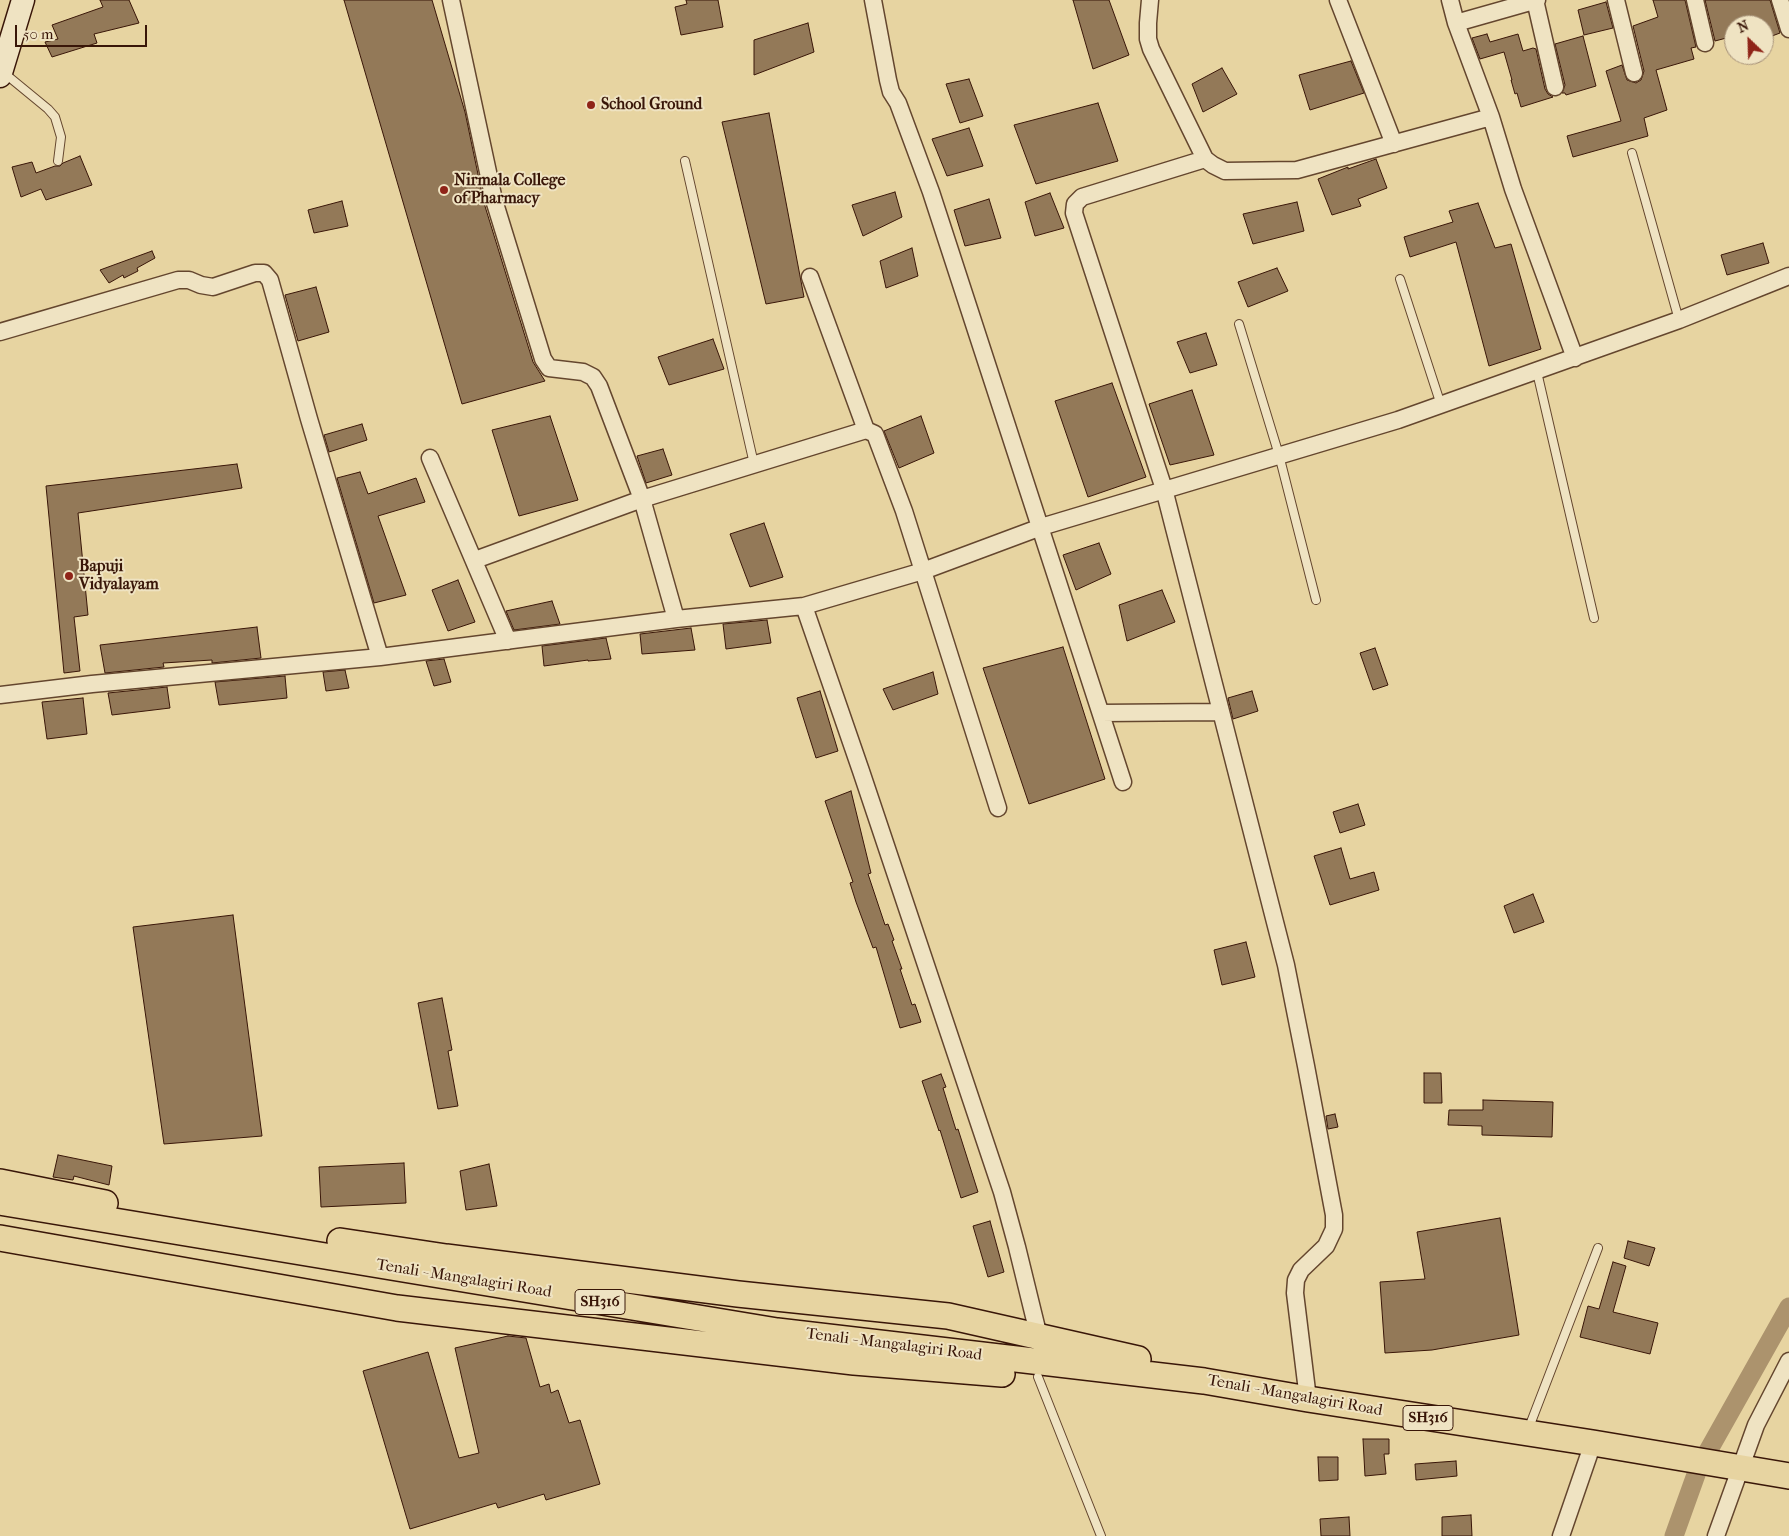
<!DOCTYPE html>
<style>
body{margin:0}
#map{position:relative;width:1789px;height:1536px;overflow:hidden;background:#e7d4a1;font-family:"IM FELL French Canon",serif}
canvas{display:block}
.north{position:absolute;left:1724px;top:15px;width:50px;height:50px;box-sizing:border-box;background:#efe3c2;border:1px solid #a69178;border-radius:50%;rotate:336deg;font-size:14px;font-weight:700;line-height:20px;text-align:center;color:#391608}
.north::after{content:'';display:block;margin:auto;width:18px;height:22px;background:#8f2418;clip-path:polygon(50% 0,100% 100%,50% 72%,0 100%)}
.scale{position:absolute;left:15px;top:25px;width:132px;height:22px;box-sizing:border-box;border:2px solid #391608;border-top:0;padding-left:6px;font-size:15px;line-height:18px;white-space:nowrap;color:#391608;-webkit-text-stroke:4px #efe3c2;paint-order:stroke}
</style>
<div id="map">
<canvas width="1789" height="1536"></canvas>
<div class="north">N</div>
<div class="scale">50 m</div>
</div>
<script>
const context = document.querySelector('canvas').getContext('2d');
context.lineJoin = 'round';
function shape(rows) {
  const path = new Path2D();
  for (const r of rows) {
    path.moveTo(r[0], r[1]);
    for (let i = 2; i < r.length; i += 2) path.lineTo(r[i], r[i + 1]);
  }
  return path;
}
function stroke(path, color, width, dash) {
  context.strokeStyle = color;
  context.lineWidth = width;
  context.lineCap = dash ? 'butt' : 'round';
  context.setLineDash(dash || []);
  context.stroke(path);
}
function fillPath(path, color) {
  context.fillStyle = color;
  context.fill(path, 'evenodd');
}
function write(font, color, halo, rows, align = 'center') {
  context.font = font + ' "IM FELL French Canon",serif';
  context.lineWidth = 4;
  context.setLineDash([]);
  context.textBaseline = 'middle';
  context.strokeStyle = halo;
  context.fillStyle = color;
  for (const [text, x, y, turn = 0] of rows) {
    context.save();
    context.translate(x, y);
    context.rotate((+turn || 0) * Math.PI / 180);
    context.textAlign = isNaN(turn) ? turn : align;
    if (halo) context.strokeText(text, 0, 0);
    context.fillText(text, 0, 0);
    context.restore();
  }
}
stroke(shape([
 [1674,1536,1698,1469,1789,1307]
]), '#ac936d', 19);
const building = shape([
 [100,0,129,0,139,23,94,34,97,43,52,57,45,42,58,39,52,25,103,7,100,0],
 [344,0,432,0,465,112,484,203,533,362,545,381,462,404,344,0],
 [686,0,718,0,723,27,681,35,675,7,687,4,686,0],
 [1073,0,1109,0,1129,55,1093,69,1073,0],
 [1653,0,1685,0,1696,47,1691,48,1694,59,1656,70,1667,110,1644,118,1648,136,1573,157,1567,136,1621,121,1606,71,1622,65,1627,80,1636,83,1641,80,1644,71,1633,26,1658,17,1653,0],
 [1705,0,1770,0,1780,33,1764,39,1764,25,1734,25,1734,36,1715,41,1705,0],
 [1606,2,1613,28,1584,35,1578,10,1606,2],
 [808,23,814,52,754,75,754,40,808,23],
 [1487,34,1490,42,1518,34,1523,51,1533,48,1536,49,1545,89,1548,94,1553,97,1521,107,1517,93,1515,94,1511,80,1512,80,1504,52,1480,59,1472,38,1487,34],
 [1583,36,1596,86,1566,95,1565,93,1562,93,1565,85,1555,44,1583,36],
 [1351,61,1364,93,1310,110,1299,75,1351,61],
 [1222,68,1237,94,1203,112,1192,84,1222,68],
 [969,79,983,116,960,123,946,84,969,79],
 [1098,103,1118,161,1036,184,1014,125,1098,103],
 [769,113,804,297,766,304,722,122,769,113],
 [969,128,983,166,947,176,932,139,969,128],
 [80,156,92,185,46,200,41,189,21,197,12,167,32,162,36,173,55,166,60,166,63,163,80,156],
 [1376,159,1387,188,1358,199,1361,206,1332,215,1318,179,1348,167,1348,169,1376,159],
 [895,192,902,217,863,236,852,205,895,192],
 [1050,193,1064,228,1035,236,1025,202,1050,193],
 [989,199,1001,238,965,246,954,210,989,199],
 [342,201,348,226,314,233,308,210,342,201],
 [1297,202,1304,231,1253,244,1243,214,1297,202],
 [1478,203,1495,248,1511,244,1541,349,1489,366,1456,242,1410,257,1404,237,1453,222,1449,211,1478,203],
 [1763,243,1769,263,1727,275,1721,255,1763,243],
 [912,248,918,276,886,288,880,261,912,248],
 [152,251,155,258,137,268,138,271,124,278,123,275,109,283,100,270,152,251],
 [1277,268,1288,291,1248,307,1238,282,1277,268],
 [316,287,329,332,298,341,285,295,316,287],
 [1206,333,1217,365,1190,373,1177,342,1206,333],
 [713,339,724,369,669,385,658,357,713,339],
 [1112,383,1146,477,1088,497,1055,401,1112,383],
 [1192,390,1214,455,1170,465,1149,404,1192,390],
 [550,416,578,500,519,516,492,430,550,416],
 [921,416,934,453,899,468,884,431,921,416],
 [362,424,367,440,329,452,324,435,362,424],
 [663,449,672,475,646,483,637,456,663,449],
 [237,464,242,488,78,513,88,615,74,617,80,671,64,673,46,486,237,464],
 [360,472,368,494,416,478,425,502,378,516,406,595,374,603,337,478,360,472],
 [764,523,783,577,750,587,730,534,764,523],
 [1099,543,1111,574,1076,590,1063,555,1099,543],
 [458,580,475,622,448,631,432,590,458,580],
 [1162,590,1175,622,1127,641,1119,605,1162,590],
 [552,601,560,624,514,630,506,611,552,601],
 [767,620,771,643,726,649,723,624,767,620],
 [257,627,261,658,212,663,212,660,163,663,164,667,105,673,100,645,257,627],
 [691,628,695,650,642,654,640,634,691,628],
 [606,638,611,659,588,661,588,660,544,666,542,646,606,638],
 [1063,647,1105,779,1029,804,983,668,1063,647],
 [1375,648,1388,685,1373,690,1360,653,1375,648],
 [444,659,451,682,434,686,426,661,444,659],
 [345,670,349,688,326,691,323,672,345,670],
 [933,672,938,694,893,710,883,689,933,672],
 [285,676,287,698,219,705,215,682,285,676],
 [167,687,170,708,112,715,108,693,167,687],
 [820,691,838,751,816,758,797,698,820,691],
 [1252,691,1258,711,1233,719,1228,698,1252,691],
 [83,698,87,734,47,739,42,702,83,698],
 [851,791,871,873,868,874,885,925,888,924,894,940,892,941,902,969,900,969,912,1005,915,1004,921,1022,900,1028,876,947,873,948,856,902,850,883,853,882,825,801,851,791],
 [1358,804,1365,825,1340,833,1333,812,1358,804],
 [1341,848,1350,879,1374,872,1379,890,1330,905,1314,856,1341,848],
 [1533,894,1544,922,1514,933,1504,906,1533,894],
 [233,915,262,1136,164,1144,133,927,233,915],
 [1246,942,1255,977,1222,985,1214,950,1246,942],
 [442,998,452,1050,448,1051,458,1106,438,1109,418,1003,442,998],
 [1424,1073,1441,1073,1442,1103,1424,1103,1424,1073],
 [941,1074,946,1087,943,1088,956,1130,958,1129,978,1192,961,1198,940,1130,939,1131,922,1081,941,1074],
 [1483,1100,1553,1102,1552,1137,1482,1135,1482,1126,1448,1125,1449,1110,1483,1110,1483,1100],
 [1335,1114,1338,1127,1328,1129,1326,1116,1335,1114],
 [58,1155,112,1166,109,1185,74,1176,73,1180,53,1177,58,1155],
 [404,1163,406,1203,321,1207,319,1167,404,1163],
 [489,1164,497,1206,466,1210,460,1171,489,1164],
 [1500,1218,1519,1335,1432,1350,1385,1353,1380,1282,1425,1279,1417,1232,1500,1218],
 [990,1221,1004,1272,988,1277,973,1226,990,1221],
 [1628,1241,1655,1248,1649,1266,1624,1258,1628,1241],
 [1613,1262,1626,1266,1613,1312,1658,1323,1650,1354,1580,1337,1588,1306,1599,1309,1613,1262],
 [508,1336,526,1338,540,1387,549,1384,551,1393,558,1390,569,1423,580,1420,600,1484,546,1500,544,1494,498,1508,496,1503,410,1529,363,1371,428,1352,459,1458,479,1453,455,1348,508,1336],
 [1363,1439,1389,1439,1389,1454,1384,1454,1386,1474,1365,1476,1363,1439],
 [1318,1457,1338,1457,1338,1480,1319,1481,1318,1457],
 [1456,1461,1457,1476,1416,1480,1415,1464,1456,1461],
 [1471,1515,1472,1536,1442,1536,1442,1517,1471,1515],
 [1349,1517,1350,1536,1321,1536,1320,1519,1349,1517]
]);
fillPath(building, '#937958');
stroke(building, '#391608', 1);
const lane = shape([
 [3,72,48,109,55,117,61,137,58,161],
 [1632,153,1679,320],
 [685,161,754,464],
 [1400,279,1441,405],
 [1239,324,1279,455,1316,600],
 [1537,372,1594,618],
 [1038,1377,1101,1536],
 [1528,1430,1598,1248]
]);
const street = shape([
 [451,0,494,200,543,359,549,368,583,372,593,377,599,386,642,499,676,619],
 [873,0,888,80,891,92,898,103,931,192,1123,782],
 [1150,0,1148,23,1148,39,1151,49,1205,159,1213,165,1225,171,1297,170,1491,117],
 [1338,0,1394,144],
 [1450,0,1456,23,1491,117,1513,189,1575,358],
 [1535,0,1555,87],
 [1616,0,1634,73],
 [1695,0,1705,43],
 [1780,0,1789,29],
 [1456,23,1537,0],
 [1205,159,1082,197,1075,204,1074,213,1164,489,1286,965,1306,1066,1334,1215,1334,1229,1326,1246,1301,1270,1296,1280,1295,1293,1308,1399],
 [810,277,866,430],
 [0,332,178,280,189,280,201,285,213,287,255,273,264,273,270,280,309,419,380,657],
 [430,458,508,641],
 [475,560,642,499,866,430,875,434,904,511,998,808],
 [804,606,861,771,1002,1192,1017,1247,1039,1337],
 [0,695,92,684,380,657,676,619,804,606,923,571,1041,527,1398,420,1679,320,1789,276],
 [1101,713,1221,712],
 [1561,1536,1593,1443],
 [1716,1536,1756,1425,1789,1361]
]);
const secondary = shape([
 [0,76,23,0]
]);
const primary = shape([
 [0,1182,105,1203],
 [0,1202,777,1331,1204,1381,1308,1399,1593,1443,1789,1476],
 [0,1238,397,1308,854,1362,1002,1374],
 [340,1241,446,1257,738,1294,948,1316,1138,1359]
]);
stroke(lane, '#64462e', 10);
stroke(street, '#64462e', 19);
stroke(secondary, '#391608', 25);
stroke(primary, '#391608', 28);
stroke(lane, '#efe3c2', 8);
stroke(street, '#efe3c2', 16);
stroke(secondary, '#efe3c2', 22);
stroke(primary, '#e7d4a1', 25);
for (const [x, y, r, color] of [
 [591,105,5,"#8f2418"],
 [444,190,5,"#8f2418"],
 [69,576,5,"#8f2418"]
]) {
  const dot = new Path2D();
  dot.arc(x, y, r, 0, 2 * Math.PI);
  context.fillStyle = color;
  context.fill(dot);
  stroke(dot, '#efe3c2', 2);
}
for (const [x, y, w] of [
 [600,1302,50],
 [1428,1418,50]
]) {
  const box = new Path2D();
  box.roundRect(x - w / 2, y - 12.5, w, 25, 4);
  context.fillStyle = '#efe3c2';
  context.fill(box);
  stroke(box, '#391608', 1);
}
write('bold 15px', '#391608', null, [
 ["SH316",600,1302],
 ["SH316",1428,1418]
]);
write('bold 16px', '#391608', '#efe3c2', [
 ["School Ground",601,105],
 ["Nirmala College",454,181],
 ["of Pharmacy",454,199],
 ["Bapuji",79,567],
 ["Vidyalayam",79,585]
], 'left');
write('16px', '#391608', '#efe3c2', [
 ["Tenali - Mangalagiri Road",464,1279,9],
 ["Tenali - Mangalagiri Road",894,1345,7],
 ["Tenali - Mangalagiri Road",1295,1396,10]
]);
</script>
